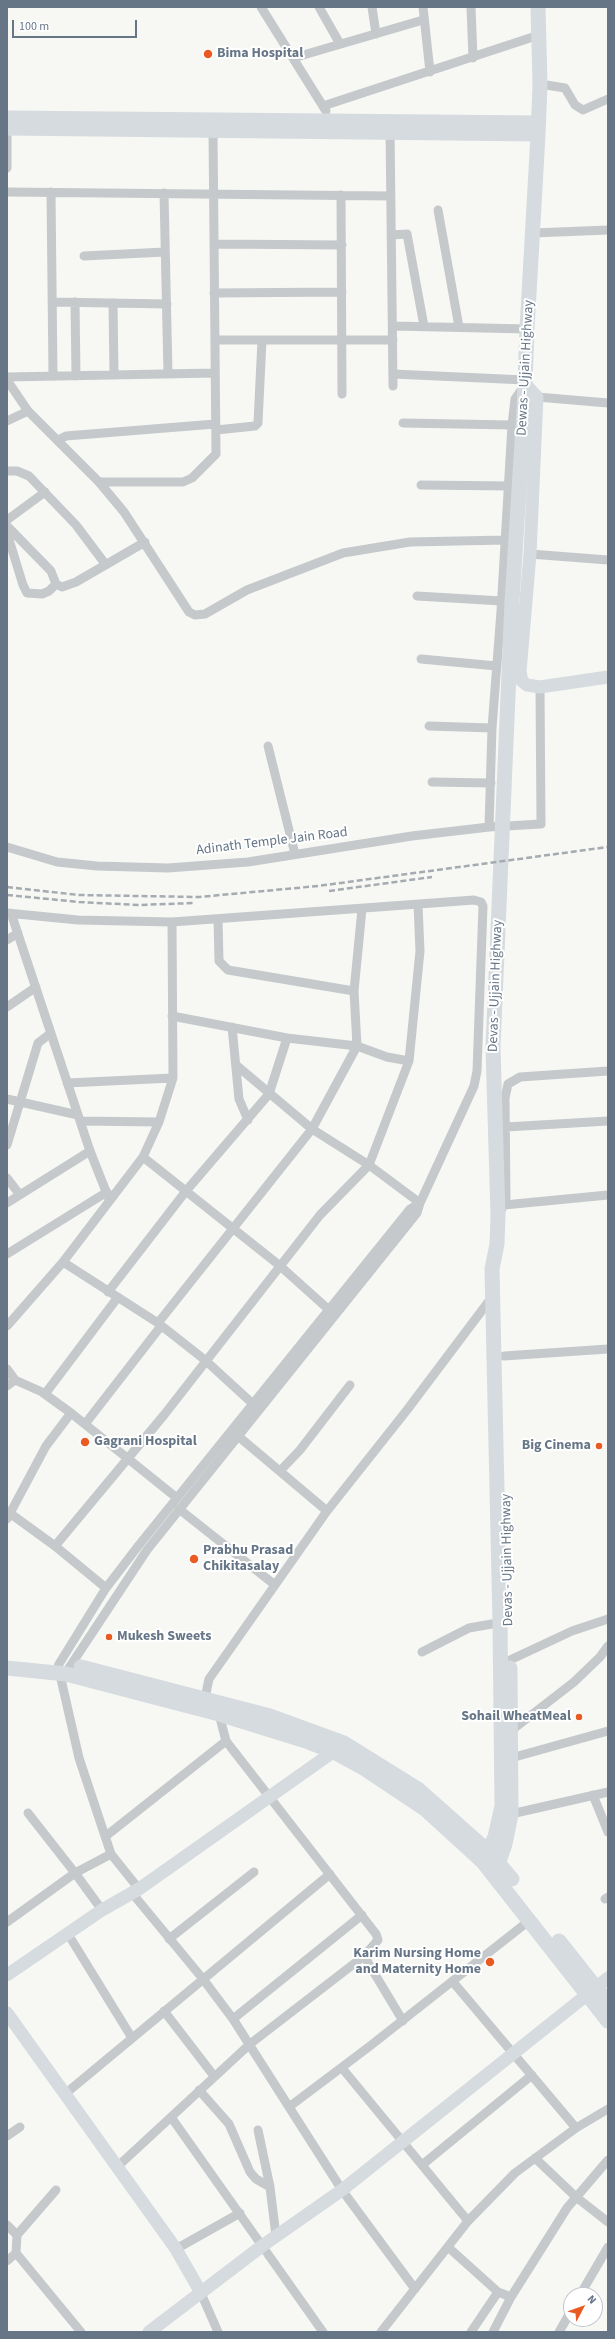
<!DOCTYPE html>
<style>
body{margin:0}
#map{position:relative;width:615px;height:2339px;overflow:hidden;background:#f7f8f4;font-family:"Source Sans 3",sans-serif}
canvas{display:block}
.frame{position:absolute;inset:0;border:8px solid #667687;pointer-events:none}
.north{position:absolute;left:563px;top:2287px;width:40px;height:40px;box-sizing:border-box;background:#fff;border:1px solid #c2c8cf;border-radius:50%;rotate:49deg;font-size:11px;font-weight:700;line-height:16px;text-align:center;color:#667687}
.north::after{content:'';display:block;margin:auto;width:14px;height:18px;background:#e95b23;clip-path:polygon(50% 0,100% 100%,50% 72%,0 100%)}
.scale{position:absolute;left:12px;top:20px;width:125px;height:18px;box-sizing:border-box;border:2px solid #667687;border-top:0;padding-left:5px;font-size:12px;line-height:14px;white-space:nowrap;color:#667687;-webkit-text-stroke:3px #fff;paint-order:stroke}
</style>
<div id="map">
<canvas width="615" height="2339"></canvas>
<div class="frame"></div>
<div class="north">N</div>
<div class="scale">100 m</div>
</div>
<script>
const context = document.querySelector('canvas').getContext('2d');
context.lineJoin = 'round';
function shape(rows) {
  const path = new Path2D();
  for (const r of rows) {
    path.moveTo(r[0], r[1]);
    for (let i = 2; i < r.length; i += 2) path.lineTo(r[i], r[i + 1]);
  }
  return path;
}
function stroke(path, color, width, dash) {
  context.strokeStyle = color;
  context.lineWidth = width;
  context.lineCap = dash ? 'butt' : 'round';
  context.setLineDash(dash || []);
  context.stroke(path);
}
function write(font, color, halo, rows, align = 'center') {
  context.font = font + ' "Source Sans 3",sans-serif';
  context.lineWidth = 4;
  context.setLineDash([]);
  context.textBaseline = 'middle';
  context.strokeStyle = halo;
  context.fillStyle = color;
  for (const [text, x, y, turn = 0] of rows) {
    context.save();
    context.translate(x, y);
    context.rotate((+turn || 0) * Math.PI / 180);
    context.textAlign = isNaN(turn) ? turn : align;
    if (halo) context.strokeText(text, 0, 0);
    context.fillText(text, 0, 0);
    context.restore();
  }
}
stroke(shape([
 [261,7,326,111],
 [319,7,340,44],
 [372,7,376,34],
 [423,7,430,72],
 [471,7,473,58],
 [293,58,423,20],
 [540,84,565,88,575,105,583,110,608,99],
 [323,106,539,35],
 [390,127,393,386],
 [7,168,7,129],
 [7,192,391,196],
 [51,192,53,376],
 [164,193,168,374],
 [341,195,342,394],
 [438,210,459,327],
 [533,233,608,230],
 [391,235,407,234,424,326],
 [214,244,342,245],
 [84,256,165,252],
 [214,293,342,292],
 [52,302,167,304],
 [75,302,76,376],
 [113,303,114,375],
 [393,326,527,329],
 [215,340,393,340],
 [393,374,525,380],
 [7,377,215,373],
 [7,380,28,411,99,482,124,512,189,612,195,615,205,614,247,590,343,553,410,542,506,540],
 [537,397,608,403],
 [7,421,28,411],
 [403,423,512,425],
 [216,430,255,426,258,423,262,340],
 [58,440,66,436,215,424],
 [7,471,17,471,29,476,76,525,106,565],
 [99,482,183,482,192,478,216,454,213,131],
 [421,485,509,486],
 [7,520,45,492],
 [7,526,51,571,56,584,49,591,42,594,27,593,23,585,7,533],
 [530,554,608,560],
 [56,584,62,587,76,582,145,542],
 [417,596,502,601],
 [421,659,497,666],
 [429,726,492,728],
 [268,746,295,854],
 [432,782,491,783],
 [489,827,492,728,501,611,512,425,515,399,524,386],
 [7,847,57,862,97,866,168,868,248,862,412,836,489,827,541,824,540,687],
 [7,913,78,920,172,922,474,900,481,902,483,906,477,1071,474,1086,420,1203,417,1213,147,1550,63,1677],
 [11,913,90,1151,109,1199],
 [218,919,219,961,228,970,354,991],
 [7,940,18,933],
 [7,1007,36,987],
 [172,1016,287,1038,357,1046,387,1057,409,1061],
 [232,1027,239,1099,248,1120],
 [236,1065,312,1129,369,1165,420,1203],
 [67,1083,173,1078],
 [7,1099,78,1115],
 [80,1121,159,1122],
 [506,1127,608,1121],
 [7,1145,38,1043,51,1033],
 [143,1157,279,1265,328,1309],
 [7,1178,20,1195],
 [7,1203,90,1151],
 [504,1205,608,1195],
 [501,1211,506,1198,505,1098,508,1084,520,1077,608,1071],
 [7,1254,107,1192],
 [63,1262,158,1323,205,1360,253,1404],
 [108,1292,186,1191,269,1094,287,1038],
 [158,1323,312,1129,357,1046,354,991,362,909],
 [7,1326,63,1262,143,1157,159,1122,173,1078,172,922],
 [504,1356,608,1349],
 [7,1369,15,1380,42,1392,71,1413,177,1498],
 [7,1386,15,1380],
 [45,1394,118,1297],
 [85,1424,161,1326],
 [238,1436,327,1511],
 [280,1471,300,1450,350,1385],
 [179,1509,275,1585],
 [11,1514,55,1546,106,1588],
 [7,1519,46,1446,71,1413],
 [55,1546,164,1415,320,1215,369,1165,409,1061,420,951,418,905],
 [422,1652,469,1628,509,1621],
 [510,1660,572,1631,608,1619],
 [205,1698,209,1679,327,1511,407,1410,492,1297],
 [219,1714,226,1741,376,1934,378,1940,364,1956,403,2021],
 [512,1730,574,1682,600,1657,608,1646],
 [511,1758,608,1731],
 [593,1795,608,1832],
 [28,1813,75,1873,102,1910],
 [511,1814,608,1792],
 [106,1836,226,1741],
 [139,1889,111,1854,79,1758,61,1679,56,1673,59,1664,106,1588,139,1545,410,1209,420,1203],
 [132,1893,203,1979,233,2019,289,2107],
 [605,1899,608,1897],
 [7,1922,75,1873,111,1854],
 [68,1934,132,2038],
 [169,1939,254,1872],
 [453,1982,576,2128],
 [164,2011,214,2076],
 [233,2019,362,1915],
 [342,2068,468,2221],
 [199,2090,229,2124,250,2172,256,2179,270,2187],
 [65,2094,330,1874],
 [171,2117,323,2332],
 [258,2130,270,2187,276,2236],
 [7,2136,20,2127],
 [535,2158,576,2197,608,2222],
 [422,2165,532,2075],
 [117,2167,250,2044,364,1956],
 [7,2225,17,2235,56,2190],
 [448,2247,498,2292],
 [176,2249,240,2213],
 [16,2253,81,2332],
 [7,2261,16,2253,17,2235],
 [415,2289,342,2190,289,2107,370,2046,530,1920],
 [200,2291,218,2332],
 [580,2295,608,2247],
 [381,2332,468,2221,515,2173,576,2128,608,2109],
 [471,2332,498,2292,511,2297],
 [493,2332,511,2297,567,2208,608,2160],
 [559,2332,571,2311]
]), '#c5c9cc', 9);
stroke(shape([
 [7,117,538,122],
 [7,129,538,135],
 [525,384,537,397,530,554,520,672,522,681,527,685,540,687,608,677],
 [7,1975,102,1910,139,1889,340,1747],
 [7,2013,176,2249,200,2291],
 [149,2332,262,2246,342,2190,608,1978]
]), '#d6dbdf', 13);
stroke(shape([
 [81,1667,270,1716,344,1743,418,1789,489,1852,512,1879],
 [7,1668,66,1674,219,1714,306,1741,334,1752,365,1769,425,1809,483,1862,608,2021],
 [483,1862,495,1837,502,1806,500,1623,492,1269,497,1244,498,1216,493,1047,512,602,524,410,527,329,538,135,540,84,538,7],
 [496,1870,505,1844,511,1814,510,1668],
 [559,1941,608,2003]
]), '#d6dbdf', 15);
stroke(shape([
 [7,887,79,895,199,897,318,886,608,847],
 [329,891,432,877],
 [7,895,79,902,139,905,195,903]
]), '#a5abb1', 2.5, [6, 3]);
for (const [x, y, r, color] of [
 [208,54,5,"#e95b23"],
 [85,1442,5,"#e95b23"],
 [599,1446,4,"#e95b23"],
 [194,1559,5,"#e95b23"],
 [109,1637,4,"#e95b23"],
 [579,1717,4,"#e95b23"],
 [490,1962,5,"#e95b23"]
]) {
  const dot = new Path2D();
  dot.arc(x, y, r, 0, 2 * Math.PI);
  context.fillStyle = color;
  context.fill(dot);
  stroke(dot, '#fff', 1.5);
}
write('bold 14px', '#667687', '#fff', [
 ["Bima Hospital",217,54],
 ["Gagrani Hospital",94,1442],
 ["Big Cinema",591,1446,"right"],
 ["Prabhu Prasad",203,1551],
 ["Chikitasalay",203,1567],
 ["Mukesh Sweets",117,1637],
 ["Sohail WheatMeal",571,1717,"right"],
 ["Karim Nursing Home",481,1954,"right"],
 ["and Maternity Home",481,1970,"right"]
], 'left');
write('14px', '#667687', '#fff', [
 ["Dewas - Ujjain Highway",526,368,-87],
 ["Adinath Temple Jain Road",272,842,-7],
 ["Devas - Ujjain Highway",496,986,-88],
 ["Devas - Ujjain Highway",508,1560,-91]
]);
</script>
